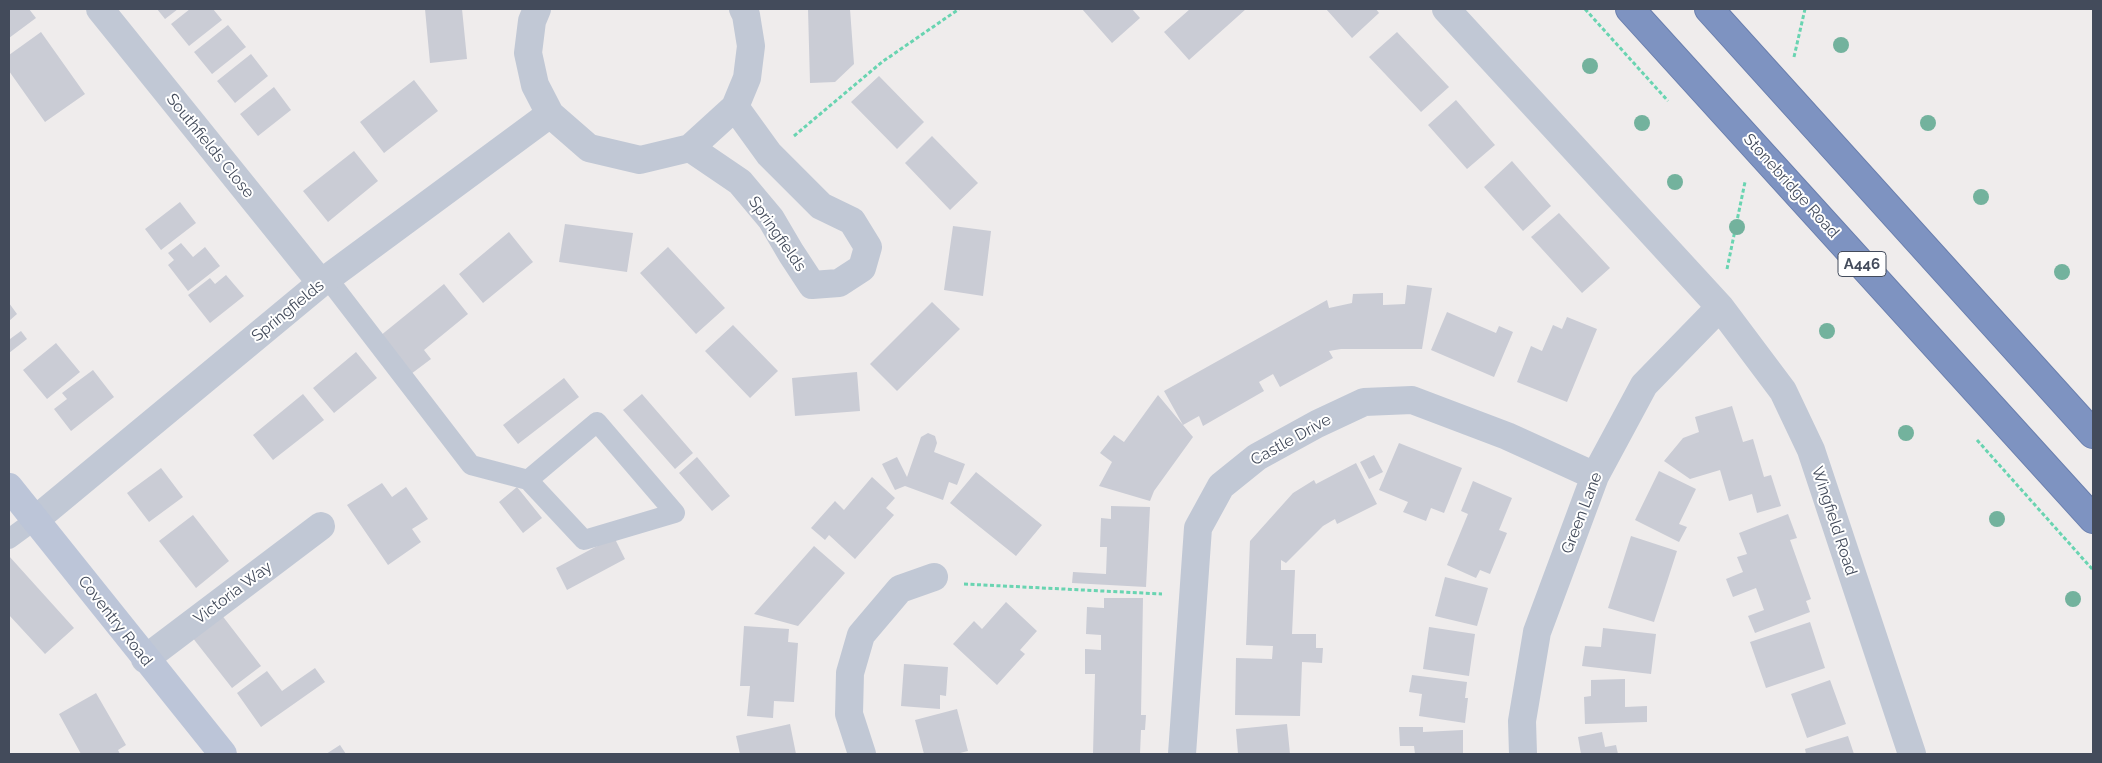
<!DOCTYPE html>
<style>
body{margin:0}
#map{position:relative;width:2102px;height:763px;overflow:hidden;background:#efecec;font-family:Raleway,sans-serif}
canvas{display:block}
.frame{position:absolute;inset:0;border:10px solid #434b5b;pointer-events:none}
</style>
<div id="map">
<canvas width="2102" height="763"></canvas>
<div class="frame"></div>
</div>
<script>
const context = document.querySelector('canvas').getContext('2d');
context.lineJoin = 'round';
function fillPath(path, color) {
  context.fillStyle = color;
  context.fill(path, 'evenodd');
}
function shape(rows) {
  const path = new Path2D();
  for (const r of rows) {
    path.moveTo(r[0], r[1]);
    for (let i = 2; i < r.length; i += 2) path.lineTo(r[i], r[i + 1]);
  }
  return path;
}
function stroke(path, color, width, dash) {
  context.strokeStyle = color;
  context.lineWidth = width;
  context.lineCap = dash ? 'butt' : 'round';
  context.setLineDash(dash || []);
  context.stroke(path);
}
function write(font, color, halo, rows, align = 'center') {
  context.font = font + ' Raleway,sans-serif';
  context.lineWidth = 4;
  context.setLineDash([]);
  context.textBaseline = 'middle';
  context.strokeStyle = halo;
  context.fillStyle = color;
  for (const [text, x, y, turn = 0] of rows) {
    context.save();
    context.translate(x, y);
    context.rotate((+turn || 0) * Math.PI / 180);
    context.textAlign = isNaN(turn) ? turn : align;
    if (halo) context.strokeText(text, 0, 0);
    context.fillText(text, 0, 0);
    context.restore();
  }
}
fillPath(shape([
 [9,9,29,9,36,18,9,38],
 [157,9,178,9,165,19],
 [190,9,213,9,222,20,189,46,171,24],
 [425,9,462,9,467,59,430,63],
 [808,9,850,9,854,64,835,82,810,83],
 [1082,9,1132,9,1140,18,1112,43],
 [1190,9,1246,9,1189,60,1164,32],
 [1326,9,1376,9,1379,13,1352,38],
 [228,25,246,47,212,74,194,52],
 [41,32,85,94,45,122,9,71,9,55],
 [1397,32,1449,87,1421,112,1369,57],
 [251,54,268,76,235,103,217,81],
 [879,76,924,122,897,149,851,102],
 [414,80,438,111,384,153,360,122],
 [274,87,291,110,258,136,240,114],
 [1456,100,1495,145,1467,169,1428,125],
 [932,136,978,183,950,210,905,163],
 [354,151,378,181,328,222,303,191],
 [1512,161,1551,206,1523,231,1484,187],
 [180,202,196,223,161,250,145,229],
 [1559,213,1610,268,1582,293,1531,237],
 [565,224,633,233,627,272,559,262],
 [953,226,991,231,983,296,944,290],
 [509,232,533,262,483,303,459,274],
 [181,243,193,257,205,247,220,266,188,291,168,265,174,260,168,253],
 [668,247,725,308,696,334,640,273],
 [226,275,244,296,210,323,188,295,210,278,215,284],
 [444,284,468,314,424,350,431,359,411,374,380,336],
 [1407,285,1432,288,1422,349,1341,349,1329,351,1333,358,1280,387,1273,374,1259,382,1264,391,1203,426,1199,416,1183,425,1193,437,1154,491,1150,501,1099,486,1112,462,1100,453,1114,435,1124,442,1158,395,1183,425,1164,391,1327,300,1329,308,1352,303,1353,294,1383,293,1383,305,1405,304],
 [932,302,960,329,897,391,870,364],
 [9,303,17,314,9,321],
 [1447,312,1496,333,1499,326,1513,332,1494,377,1431,350],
 [1567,317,1597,329,1567,402,1517,382,1531,346,1542,351,1553,325,1562,329],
 [733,325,778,371,750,398,705,351],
 [21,331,27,339,9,353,9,337,10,339],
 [56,343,80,372,47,399,23,370],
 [356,352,377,378,334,413,313,388],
 [93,370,114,397,71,431,54,409,67,399,62,393],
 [857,372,860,411,795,416,792,378],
 [564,378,579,397,518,444,503,425],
 [303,394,324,420,273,460,253,435],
 [642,394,693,453,675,469,623,410],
 [1732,406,1743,442,1753,439,1764,477,1771,475,1781,506,1757,513,1752,494,1729,501,1720,470,1690,479,1664,461,1683,438,1699,432,1695,417],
 [928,433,935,436,937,443,934,452,965,464,957,485,949,482,943,500,905,486,895,490,882,464,897,457,907,477,921,437],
 [1399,443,1462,468,1444,513,1431,508,1426,521,1403,512,1408,502,1379,490],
 [1374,455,1383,472,1369,479,1360,462],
 [697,457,730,496,712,511,679,473],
 [1356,463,1377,504,1337,524,1335,519,1323,526,1286,563,1281,560,1281,570,1295,570,1292,634,1316,634,1316,648,1323,648,1322,663,1302,662,1300,716,1235,715,1236,658,1272,659,1273,646,1246,645,1250,541,1293,493,1314,480,1316,484],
 [161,468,183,497,149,522,127,493],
 [1659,471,1696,489,1679,524,1687,527,1679,542,1635,520],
 [976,472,1042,525,1016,556,950,503],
 [872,477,895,498,886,508,894,515,855,559,829,535,825,540,811,528,835,501,844,510],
 [1473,481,1512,498,1499,530,1507,533,1490,574,1480,570,1476,578,1447,565,1468,514,1461,511],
 [382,483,392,497,406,487,428,519,412,529,421,542,388,565,347,505],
 [517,487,542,518,523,533,499,502],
 [1111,506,1150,507,1146,587,1072,583,1073,572,1106,574,1107,547,1100,547,1101,518,1111,519],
 [1788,514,1797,538,1790,540,1811,599,1806,601,1810,612,1755,633,1748,616,1764,610,1756,588,1733,597,1726,579,1743,572,1737,557,1747,554,1739,533],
 [193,515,229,561,196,588,159,541],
 [1631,536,1677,551,1654,622,1608,608],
 [614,537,625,559,567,590,556,568],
 [814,546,845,573,798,626,754,614],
 [9,556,74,628,45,654,9,615],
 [1445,577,1488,588,1477,626,1435,616],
 [1104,598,1143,598,1141,715,1146,715,1145,730,1141,730,1140,754,1093,754,1095,674,1085,674,1085,649,1101,650,1101,635,1086,634,1087,607,1104,608],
 [1006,602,1037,631,1020,650,1025,654,997,685,953,644,974,621,982,629],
 [221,614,261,666,232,688,192,637],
 [1810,622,1825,668,1766,688,1750,642],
 [744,626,789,629,788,642,798,643,794,702,774,701,773,718,747,716,750,686,740,686],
 [1429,627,1475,634,1469,676,1423,669],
 [1603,628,1656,634,1651,674,1582,666,1585,646,1601,647],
 [904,664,948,667,946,696,940,695,940,709,901,706],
 [315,668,325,682,261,727,237,693,267,671,282,691],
 [1412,675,1467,682,1465,698,1468,698,1465,723,1419,716,1422,694,1409,692],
 [1625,679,1625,707,1647,706,1647,722,1585,724,1584,697,1591,696,1591,680],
 [1830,680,1846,724,1807,738,1791,694],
 [96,693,126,745,118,750,120,754,81,754,59,714],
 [957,709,968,751,956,754,924,754,915,720],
 [790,724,796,754,740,754,736,736],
 [1287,724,1290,754,1238,754,1236,729],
 [1399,727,1423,727,1423,732,1463,730,1463,754,1415,754,1414,746,1400,746],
 [1602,732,1605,747,1616,745,1618,754,1581,754,1578,737],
 [1848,736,1854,754,1806,754,1805,749],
 [340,745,346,754,326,754]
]), '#caccd5');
const highway = shape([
 [1630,9,2093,519],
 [1709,9,2093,434]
]);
stroke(highway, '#697ead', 30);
stroke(shape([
 [1585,9,1668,101],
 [1794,57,1805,9],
 [794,136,882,62,959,9],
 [1727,269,1745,182],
 [1977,440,2093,570],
 [964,584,1162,594]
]), '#69d4b1', 3, [4, 2.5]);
stroke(shape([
 [328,279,471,465,528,480,584,540,675,513,597,422,528,480],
 [9,539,35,520]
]), '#c1c8d5', 20);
stroke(shape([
 [100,9,321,283],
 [537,9,532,21,528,53,535,85,550,114,589,148,640,160,690,148,735,107,747,78,751,46,746,15,743,9],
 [1446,9,1720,307,1783,391,1811,450,1912,754],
 [690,148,740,182,771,219,791,253,812,285,839,283,862,268,868,247,852,221,821,206,769,154,735,107],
 [35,520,321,283,550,114],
 [145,659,321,526],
 [862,754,849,714,850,673,861,635,900,589,934,577],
 [1182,754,1198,528,1221,486,1257,457,1317,424,1364,402,1412,400,1507,436,1595,476],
 [1523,754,1522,721,1537,632,1595,476,1644,385,1720,307]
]), '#c1c8d5', 28);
stroke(shape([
 [9,487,223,754]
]), '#bcc5d8', 28);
stroke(highway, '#7e93c1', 28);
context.fillStyle = '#73b29d';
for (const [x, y] of [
 [1841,45],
 [1590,66],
 [1642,123],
 [1928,123],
 [1675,182],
 [1981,197],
 [1737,227],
 [2062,272],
 [1827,331],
 [1906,433],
 [1997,519],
 [2073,599]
]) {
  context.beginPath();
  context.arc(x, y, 8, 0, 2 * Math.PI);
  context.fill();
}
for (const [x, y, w] of [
 [1862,264,48]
]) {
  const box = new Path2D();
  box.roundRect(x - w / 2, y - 12.5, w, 25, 4);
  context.fillStyle = '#fff';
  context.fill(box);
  stroke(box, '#434b5b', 1);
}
write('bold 15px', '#434b5b', null, [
 ["A446",1862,264]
]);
write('16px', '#434b5b', '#fff', [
 ["Southfields Close",210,146,51],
 ["Stonebridge Road",1791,186,48],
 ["Springfields",777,234,55],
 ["Springfields",288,311,-39],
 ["Castle Drive",1291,440,-29],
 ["Green Lane",1582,513,-69],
 ["Wingfield Road",1834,521,72],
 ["Victoria Way",233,593,-37],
 ["Coventry Road",115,621,52]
]);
</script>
